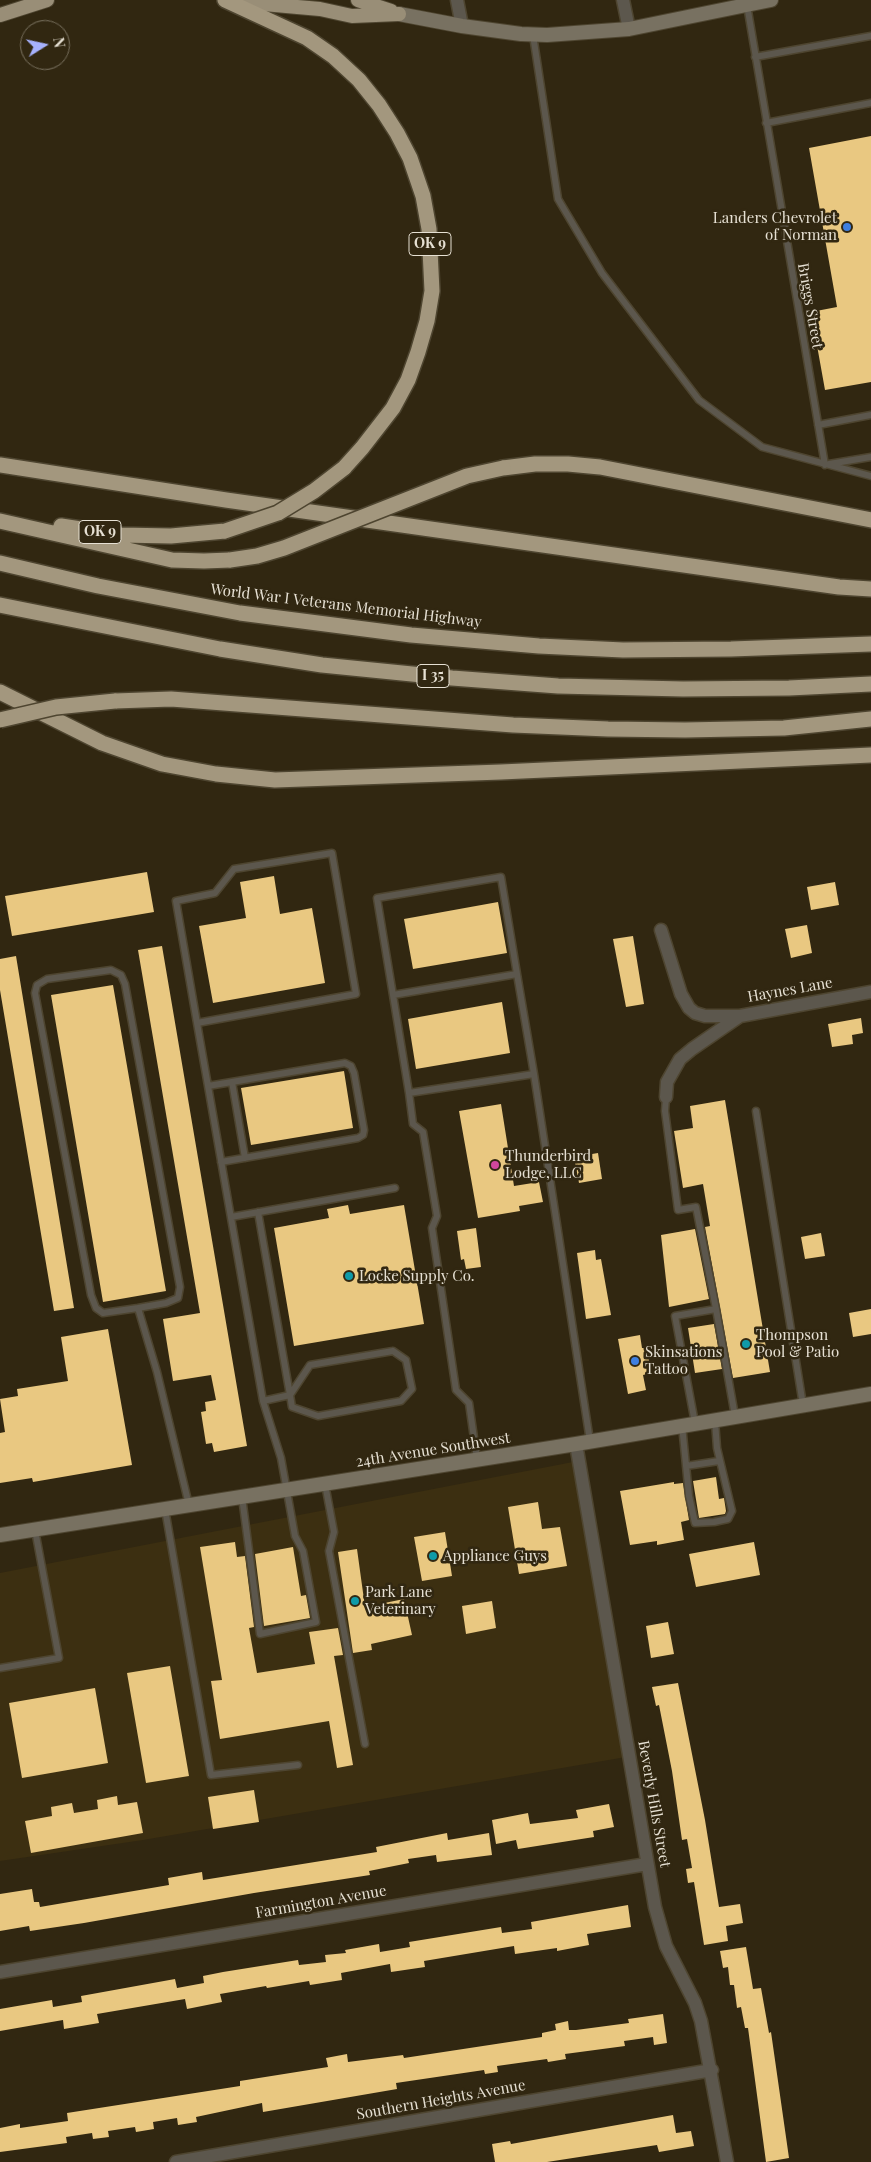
<!DOCTYPE html>
<style>
body{margin:0}
#map{position:relative;width:871px;height:2162px;overflow:hidden;background:#312711;font-family:"Playfair Display",serif}
canvas{display:block}
.north{position:absolute;left:20px;top:20px;width:50px;height:50px;box-sizing:border-box;background:#312711;border:1px solid #79715f;border-radius:50%;rotate:80deg;font-size:14px;font-weight:700;line-height:20px;text-align:center;color:#e6e0d3}
.north::after{content:'';display:block;margin:auto;width:18px;height:22px;background:#a6b1fc;clip-path:polygon(50% 0,100% 100%,50% 72%,0 100%)}
</style>
<div id="map">
<canvas width="871" height="2162"></canvas>
<div class="north">N</div>
</div>
<script>
const context = document.querySelector('canvas').getContext('2d');
context.lineJoin = 'round';
function fillPath(path, color) {
  context.fillStyle = color;
  context.fill(path, 'evenodd');
}
function shape(rows) {
  const path = new Path2D();
  for (const r of rows) {
    path.moveTo(r[0], r[1]);
    for (let i = 2; i < r.length; i += 2) path.lineTo(r[i], r[i + 1]);
  }
  return path;
}
function stroke(path, color, width, dash) {
  context.strokeStyle = color;
  context.lineWidth = width;
  context.lineCap = dash ? 'butt' : 'round';
  context.setLineDash(dash || []);
  context.stroke(path);
}
function write(font, color, halo, rows, align = 'center') {
  context.font = font + ' "Playfair Display",serif';
  context.lineWidth = 5;
  context.setLineDash([]);
  context.textBaseline = 'middle';
  context.strokeStyle = halo;
  context.fillStyle = color;
  for (const [text, x, y, turn = 0] of rows) {
    context.save();
    context.translate(x, y);
    context.rotate((+turn || 0) * Math.PI / 180);
    context.textAlign = isNaN(turn) ? turn : align;
    if (halo) context.strokeText(text, 0, 0);
    context.fillText(text, 0, 0);
    context.restore();
  }
}
fillPath(shape([
 [573,1462,626,1757,143,1840,0,1861,0,1573]
]), '#3c2f11');
fillPath(shape([
 [871,136,871,382,825,390,811,312,837,307,809,148],
 [147,872,154,912,12,936,5,896],
 [274,876,280,914,312,908,325,983,213,1003,199,926,246,918,240,882],
 [835,882,839,905,811,910,807,887],
 [498,902,507,953,413,969,404,919],
 [807,925,812,953,791,958,785,929],
 [633,936,644,1004,626,1007,613,939],
 [162,946,247,1446,214,1452,212,1443,206,1444,201,1412,206,1411,205,1402,216,1400,211,1375,173,1381,163,1319,200,1313,138,950],
 [16,956,74,1308,54,1311,0,990,0,959],
 [113,985,166,1291,103,1302,51,995],
 [502,1002,510,1053,416,1069,408,1019],
 [861,1018,863,1033,852,1035,853,1044,832,1047,828,1024],
 [344,1071,353,1128,251,1145,241,1088],
 [725,1100,770,1372,733,1378,705,1227,710,1226,703,1184,683,1188,674,1131,693,1128,690,1106],
 [501,1104,514,1186,539,1182,543,1202,519,1206,520,1211,478,1218,459,1111],
 [598,1153,602,1179,579,1183,574,1157],
 [348,1205,350,1214,404,1205,424,1324,294,1346,274,1228,329,1218,327,1209],
 [476,1228,481,1267,466,1269,464,1259,461,1260,457,1231],
 [695,1229,709,1299,669,1307,661,1235],
 [821,1233,825,1256,805,1259,801,1237],
 [595,1250,596,1260,601,1259,611,1315,586,1319,577,1253],
 [871,1309,871,1334,853,1337,849,1313],
 [714,1324,722,1369,695,1373,688,1328],
 [108,1329,132,1465,33,1482,32,1478,0,1483,0,1433,5,1432,0,1399,18,1396,17,1389,68,1381,61,1337],
 [640,1335,642,1348,647,1348,651,1373,643,1375,646,1390,628,1394,618,1339],
 [716,1477,719,1499,724,1498,726,1511,725,1514,699,1518,693,1481],
 [674,1482,674,1484,683,1483,689,1520,681,1522,684,1540,657,1545,657,1541,630,1545,620,1491],
 [538,1502,542,1529,560,1527,567,1566,519,1574,508,1507],
 [445,1532,452,1576,422,1581,414,1537],
 [235,1542,237,1557,245,1556,254,1627,249,1628,257,1673,315,1664,309,1632,338,1628,343,1655,334,1656,353,1765,337,1768,329,1721,220,1739,211,1681,222,1680,200,1547],
 [754,1542,760,1575,696,1587,689,1554],
 [293,1547,301,1596,306,1595,310,1618,264,1626,255,1554],
 [357,1549,365,1607,404,1599,412,1635,371,1644,372,1650,353,1653,338,1552],
 [492,1601,496,1628,466,1634,462,1606],
 [668,1622,674,1654,651,1658,646,1626],
 [170,1666,189,1776,146,1783,127,1673],
 [678,1683,705,1820,719,1907,740,1904,743,1923,726,1926,728,1941,704,1945,694,1882,688,1883,686,1869,692,1868,687,1839,682,1840,672,1771,659,1705,656,1706,652,1687],
 [95,1688,108,1763,22,1778,9,1703],
 [254,1790,259,1822,213,1829,208,1797],
 [117,1796,118,1805,137,1802,143,1833,31,1853,25,1821,52,1816,51,1807,72,1803,74,1813,98,1809,97,1800],
 [609,1804,614,1827,593,1831,594,1837,518,1849,516,1840,496,1844,492,1820,528,1813,530,1824,578,1818,576,1810],
 [447,1833,448,1840,489,1833,492,1855,437,1862,436,1855,408,1859,409,1863,369,1871,370,1875,254,1893,84,1923,30,1931,29,1926,0,1931,0,1894,32,1889,34,1902,39,1902,40,1907,169,1885,168,1878,202,1872,203,1880,377,1852,376,1847],
 [628,1905,631,1927,587,1934,589,1945,557,1951,557,1948,515,1954,514,1946,424,1961,425,1967,391,1972,390,1964,341,1973,342,1980,310,1985,309,1981,267,1988,266,1986,220,1994,222,2002,187,2009,185,1999,97,2014,99,2023,64,2029,63,2020,0,2031,0,2009,52,2000,53,2007,82,2002,81,1996,175,1979,177,1988,204,1983,203,1976,223,1972,298,1960,299,1965,326,1962,325,1955,346,1953,345,1950,379,1944,380,1952,410,1947,409,1942,501,1927,502,1933,532,1929,531,1922],
 [746,1947,753,1989,761,1988,769,2033,771,2032,789,2158,766,2162,748,2028,745,2028,741,2007,737,2008,734,1985,730,1985,728,1967,723,1968,720,1951],
 [663,2014,667,2043,654,2045,653,2037,624,2041,625,2046,565,2054,566,2059,548,2062,547,2059,497,2066,498,2072,485,2074,484,2070,396,2083,397,2089,263,2112,262,2103,196,2117,197,2122,178,2125,177,2118,153,2122,154,2129,136,2132,135,2127,108,2131,109,2137,93,2139,92,2133,66,2137,67,2143,0,2152,0,2128,20,2124,20,2128,68,2121,67,2113,240,2086,240,2081,328,2067,326,2058,347,2054,348,2062,403,2055,404,2058,542,2037,542,2033,556,2030,555,2024,568,2021,569,2030,576,2030,629,2023,628,2019],
 [673,2115,676,2133,691,2131,694,2146,659,2152,657,2145,547,2162,495,2162,492,2144,510,2141,511,2144]
]), '#e9c881');
const service = shape([
 [747,5,825,465],
 [533,35,558,199,602,273,699,400,762,447,871,476],
 [755,57,871,36],
 [766,123,871,103],
 [818,425,871,415],
 [829,464,871,457],
 [393,995,377,898,501,877,517,974],
 [197,1023,356,994,332,853,234,869,215,893,176,901,197,1023,263,1401,281,1458,295,1536,303,1551,316,1622,260,1634,242,1497],
 [232,1082,245,1158],
 [208,1086,345,1063,351,1066,354,1073,364,1130,363,1135,358,1138,221,1162],
 [409,1093,393,995,517,974,534,1074],
 [666,1097,665,1111,678,1210,696,1207,716,1309],
 [756,1111,803,1405],
 [258,1212,290,1395,263,1401],
 [231,1217,395,1188],
 [138,1308,166,1303,178,1298,180,1287,125,984,121,975,111,970,47,979,37,985,35,993,91,1295,96,1308,103,1313,138,1308,157,1372,189,1505],
 [393,1351,406,1360,412,1389,401,1401,318,1416,292,1407,290,1395,310,1365,393,1351],
 [695,1423,675,1316,716,1309,735,1416],
 [682,1425,689,1496,695,1523,714,1522,728,1519,732,1511,717,1448,715,1421],
 [477,1459,469,1403,456,1390,432,1228,437,1216,423,1132,413,1124,409,1093,534,1074,590,1441],
 [686,1466,719,1461],
 [325,1484,334,1532,329,1551,365,1744],
 [165,1509,211,1775,298,1765],
 [0,1668,59,1658,35,1530]
]);
const minor = shape([
 [457,0,462,26],
 [623,0,629,29],
 [661,930,681,994,689,1008,695,1013,705,1016,740,1016],
 [666,1097,667,1082,680,1059,692,1049,740,1016,871,992],
 [576,1444,655,1907,666,1946,695,2003,701,2021,727,2162],
 [0,1972,647,1864],
 [176,2162,712,2070]
]);
const secondary = shape([
 [399,14,462,26,521,34,547,35,629,29,771,0],
 [0,1535,576,1444,871,1394]
]);
const trunk = shape([
 [358,0,391,11],
 [230,1,320,9,352,16,399,14],
 [0,15,47,0]
]);
const motorway = shape([
 [225,0,307,38,333,56,359,80,379,105,397,133,410,158,423,196,429,229,432,291,427,321,418,352,408,380,393,408,362,448,344,468],
 [0,465,226,500,839,587,871,589],
 [503,468,535,464,568,464,600,467,871,520],
 [0,521,172,560,204,561,230,560],
 [61,526,121,535,171,536,225,531],
 [0,563,98,586,240,613,411,635,539,646,623,650,731,649,871,644],
 [0,605,220,649,322,665,452,678,558,686,683,689,789,688,871,684],
 [0,692,102,743,162,764,216,774,275,780,501,772,871,755],
 [115,701,171,699,513,725,608,729,685,730,784,728,871,719]
]);
stroke(service, '#4e4530', 9);
stroke(minor, '#4e4530', 15);
stroke(secondary, '#4e4530', 16);
stroke(trunk, '#4e4530', 16);
stroke(motorway, '#4e4530', 18);
stroke(service, '#5c574d', 6);
stroke(minor, '#5c574d', 12);
stroke(secondary, '#787161', 14);
stroke(trunk, '#998e77', 14);
stroke(motorway, '#a3977e', 15);
const motorwayBridge = shape([
 [225,531,278,513,314,491,344,468],
 [230,560,257,556,284,548,467,476,503,468],
 [0,720,56,707,115,701]
]);
stroke(motorwayBridge, '#4e4530', 18, []);
stroke(motorwayBridge, '#a3977e', 15);
for (const [x, y, r, color] of [
 [847,227,5,"#3f7fe0"],
 [495,1165,5,"#d1479c"],
 [349,1276,5,"#0f9aa8"],
 [746,1344,5,"#0f9aa8"],
 [635,1361,5,"#3f7fe0"],
 [433,1556,5,"#0f9aa8"],
 [355,1601,5,"#0f9aa8"]
]) {
  const dot = new Path2D();
  dot.arc(x, y, r, 0, 2 * Math.PI);
  context.fillStyle = color;
  context.fill(dot);
  stroke(dot, '#312711', 2);
}
for (const [x, y, w] of [
 [430,244,42],
 [100,532,42],
 [433,676,32]
]) {
  const box = new Path2D();
  box.roundRect(x - w / 2, y - 11.5, w, 23, 4);
  context.fillStyle = '#312711';
  context.fill(box);
  stroke(box, '#e6e0d3', 1);
}
write('bold 14px', '#e6e0d3', null, [
 ["OK 9",430,244],
 ["OK 9",100,532],
 ["I 35",433,676]
]);
write('15px', '#e6e0d3', '#312711', [
 ["Landers Chevrolet",837,218,"right"],
 ["of Norman",837,235,"right"],
 ["Thunderbird",505,1156],
 ["Lodge, LLC",505,1173],
 ["Locke Supply Co.",359,1276],
 ["Thompson",756,1335],
 ["Pool & Patio",756,1352],
 ["Skinsations",645,1352],
 ["Tattoo",645,1369],
 ["Appliance Guys",443,1556],
 ["Park Lane",365,1592],
 ["Veterinary",365,1609]
], 'left');
write('15px', '#e6e0d3', '#312711', [
 ["Briggs Street",810,306,80],
 ["World War I Veterans Memorial Highway",346,606,7],
 ["Haynes Lane",790,990,-10],
 ["24th Avenue Southwest",433,1450,-9],
 ["Beverly Hills Street",654,1804,80],
 ["Farmington Avenue",321,1902,-10],
 ["Southern Heights Avenue",441,2100,-10]
]);
</script>
